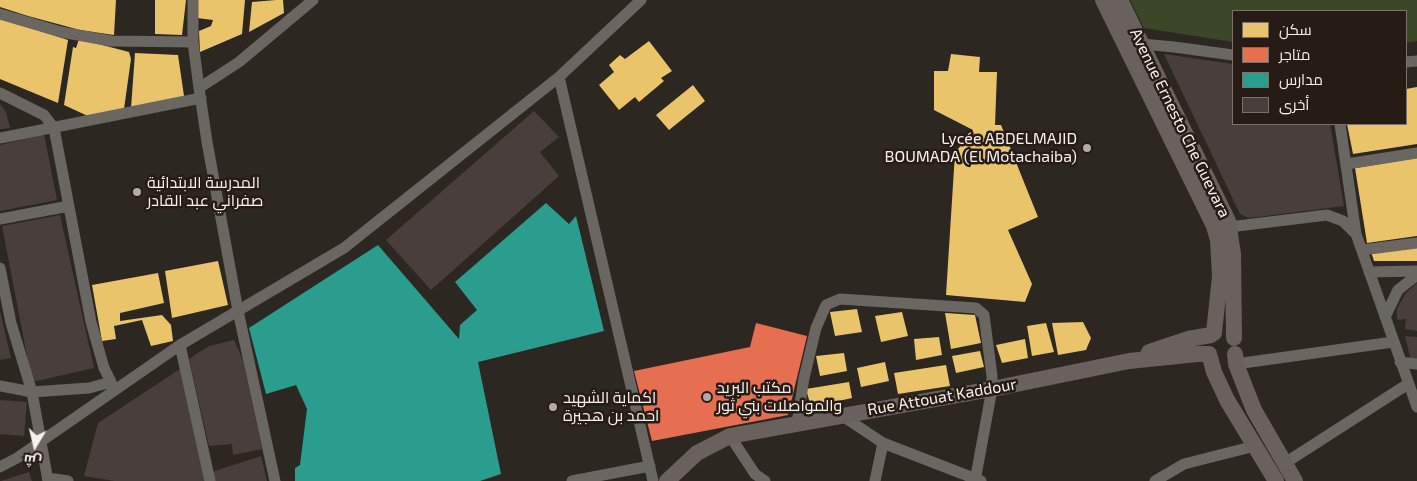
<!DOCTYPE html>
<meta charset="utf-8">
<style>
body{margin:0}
#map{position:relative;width:1417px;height:481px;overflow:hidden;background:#2d2722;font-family:"Exo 2",Cairo,sans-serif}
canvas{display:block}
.legend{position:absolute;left:1232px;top:10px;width:175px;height:115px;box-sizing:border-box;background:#271c15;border:1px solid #7b716b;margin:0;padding:6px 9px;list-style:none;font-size:15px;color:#f8f0eb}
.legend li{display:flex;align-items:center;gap:10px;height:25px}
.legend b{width:25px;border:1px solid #7b716b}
.north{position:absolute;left:10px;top:421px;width:50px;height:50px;-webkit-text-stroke:4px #271c15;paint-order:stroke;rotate:189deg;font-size:14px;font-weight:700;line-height:20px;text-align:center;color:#f8f0eb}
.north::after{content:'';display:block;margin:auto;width:18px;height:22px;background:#f8f0eb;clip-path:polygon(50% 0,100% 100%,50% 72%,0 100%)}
</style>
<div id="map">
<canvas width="1417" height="481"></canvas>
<ul class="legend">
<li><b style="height:14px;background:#e9c46a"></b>سكن</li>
<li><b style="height:14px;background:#e76f51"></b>متاجر</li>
<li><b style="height:14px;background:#2a9d8f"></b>مدارس</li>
<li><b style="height:14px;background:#493e3b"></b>أخرى</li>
</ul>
<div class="north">ش</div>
</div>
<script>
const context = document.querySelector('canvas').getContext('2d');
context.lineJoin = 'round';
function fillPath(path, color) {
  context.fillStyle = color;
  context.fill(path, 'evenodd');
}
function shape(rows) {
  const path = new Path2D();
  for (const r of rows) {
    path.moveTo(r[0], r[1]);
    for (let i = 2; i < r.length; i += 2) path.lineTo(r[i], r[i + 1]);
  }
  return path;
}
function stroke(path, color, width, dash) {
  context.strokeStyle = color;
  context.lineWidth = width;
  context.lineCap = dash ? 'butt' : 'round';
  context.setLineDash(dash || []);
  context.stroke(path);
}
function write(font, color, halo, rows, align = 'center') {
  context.font = font + ' "Exo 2",Cairo,sans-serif';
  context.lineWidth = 5;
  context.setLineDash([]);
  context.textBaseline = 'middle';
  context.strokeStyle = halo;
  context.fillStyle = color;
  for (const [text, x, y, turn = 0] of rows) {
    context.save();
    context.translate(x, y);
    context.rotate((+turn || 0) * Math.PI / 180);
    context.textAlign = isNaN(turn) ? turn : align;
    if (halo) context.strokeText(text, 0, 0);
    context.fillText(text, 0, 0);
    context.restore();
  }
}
fillPath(shape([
 [1130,0,1417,0,1417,41,1406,43,1406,11,1233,11,1233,42,1144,28]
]), '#3b4726');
fillPath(shape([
 [0,0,116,0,114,35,80,30,28,16,0,7],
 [155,0,186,0,182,35,155,34],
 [197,0,245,0,242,34,200,52,199,31,211,26,213,20,197,18],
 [276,0,283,0,284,13,249,32,252,2],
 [0,18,68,40,58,103,0,79],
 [79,39,129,52,131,59,124,109,90,117,64,105,73,47,76,48],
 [649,41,672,71,661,78,664,81,639,102,635,97,619,110,599,85,614,72,609,65,620,55,625,59],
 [135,53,178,55,184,96,131,108],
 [951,54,980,57,979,72,997,72,995,125,1001,125,1038,217,1008,230,1032,284,1025,302,946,295,955,153,973,130,934,110,934,71,948,71],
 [693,85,705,101,669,130,656,115],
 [1417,87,1417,144,1353,154,1347,124,1406,124,1406,89],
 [1417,158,1417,236,1367,243,1355,168],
 [1417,246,1417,261,1374,261,1371,252],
 [218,261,228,305,172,318,165,271],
 [158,273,164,303,120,313,120,321,162,315,171,325,173,341,151,346,142,320,114,326,116,339,102,341,92,285],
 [857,309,862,332,835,336,830,312],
 [902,312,908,336,881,342,875,316],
 [945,313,975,315,981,343,951,349],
 [1083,322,1091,338,1086,350,1058,355,1052,323],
 [1046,323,1054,352,1032,356,1027,326],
 [939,337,942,355,916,360,914,339],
 [1025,339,1028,358,1002,363,996,345],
 [980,351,984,367,956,373,952,356],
 [844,353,847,371,820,376,816,356],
 [885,362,889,381,861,387,857,368],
 [946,365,950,386,898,394,894,373],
 [849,382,852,398,811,407,806,389]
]), '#e9c46a');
fillPath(shape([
 [756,323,807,336,788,415,652,441,634,371,750,347]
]), '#e76f51');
fillPath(shape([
 [546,203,569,224,576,216,604,331,478,362,501,474,480,481,295,481,295,468,300,465,307,409,296,385,266,394,249,328,378,245,459,339,460,325,477,310,455,282]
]), '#2a9d8f');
fillPath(shape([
 [1164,54,1233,64,1233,124,1330,124,1344,206,1249,218,1240,214],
 [0,104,6,112,10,128,0,129],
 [534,111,559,137,540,152,559,176,431,290,386,240],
 [44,134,57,200,0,211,0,145],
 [60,215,94,368,32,382,2,226],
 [1417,283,1417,331,1405,329,1406,319,1397,320,1397,309,1405,294],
 [0,311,11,358,0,360],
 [1405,336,1417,337,1417,362,1411,361],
 [234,340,243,361,262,449,233,455,232,444,209,446,189,359,209,346],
 [180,369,205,481,114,481,84,476,98,423],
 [0,400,27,402,24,436,0,434],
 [261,456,267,481,215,481,212,472],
 [29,472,32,481,1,481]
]), '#493e3b');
stroke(shape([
 [193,0,193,42,199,88],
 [0,14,61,32,111,41,193,42],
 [1136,46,1142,44,1174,47,1233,55],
 [1406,62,1417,61],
 [559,77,653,481],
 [0,93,44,115,54,128,91,322,104,368,111,382,89,388,32,392,0,386],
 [1340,124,1356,234],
 [0,138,201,98],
 [1347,164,1417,153],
 [0,219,69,206],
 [1229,227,1327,215,1343,221,1356,234,1417,407],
 [1362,250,1417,243],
 [0,268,11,323,32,392,48,481],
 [1369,272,1417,271],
 [1385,317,1398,290,1417,275],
 [180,345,210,481],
 [1400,362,1417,364],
 [1236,364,1393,342],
 [841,415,883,443,981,481],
 [797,424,804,378,816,328,826,305,840,299,976,308,984,315,992,376,992,389,975,481],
 [730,436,755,474,765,481],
 [1285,463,1408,384],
 [0,467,17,458,180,345,344,248,559,77,641,0],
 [48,478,68,481],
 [275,481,238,311,207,142,199,88,239,62,313,0],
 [572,481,650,466],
 [875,481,883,443],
 [1155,481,1184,464,1255,446]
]), '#6a6662', 11);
stroke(shape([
 [1103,0,1214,226,1218,240,1220,276,1214,333],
 [1120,0,1228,221,1233,254,1234,338],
 [1149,352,1188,339,1211,335],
 [1235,354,1236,364,1254,410,1295,481],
 [1210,357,1214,372,1227,400,1276,481],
 [667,481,697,453,730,436,992,389,1129,361,1197,354,1209,354]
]), '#68615e', 16);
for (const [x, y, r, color] of [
 [1087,148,5,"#b1aaa5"],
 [137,192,5,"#b1aaa5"],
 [707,397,5,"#b1aaa5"],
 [553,407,5,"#b1aaa5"]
]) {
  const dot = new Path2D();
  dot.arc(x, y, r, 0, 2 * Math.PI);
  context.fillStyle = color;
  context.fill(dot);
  stroke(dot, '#271c15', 2);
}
write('16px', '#f8f0eb', '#271c15', [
 ["Avenue Ernesto Che Guevara",1180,123,64],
 ["Rue Attouat Kaddour",942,397,-10]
]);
write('16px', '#f8f0eb', '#271c15', [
 ["Lycée ABDELMAJID",1077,139,"right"],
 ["BOUMADA (El Motachaiba)",1077,157,"right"],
 ["المدرسة الابتدائية",147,183],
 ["صفراني عبد القادر",147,201],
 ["مكتب البريد",717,388],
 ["والمواصلات بني ثور",717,406],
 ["اكماية الشهيد",563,398],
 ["احمد بن هجيرة",563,416]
], 'left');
</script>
